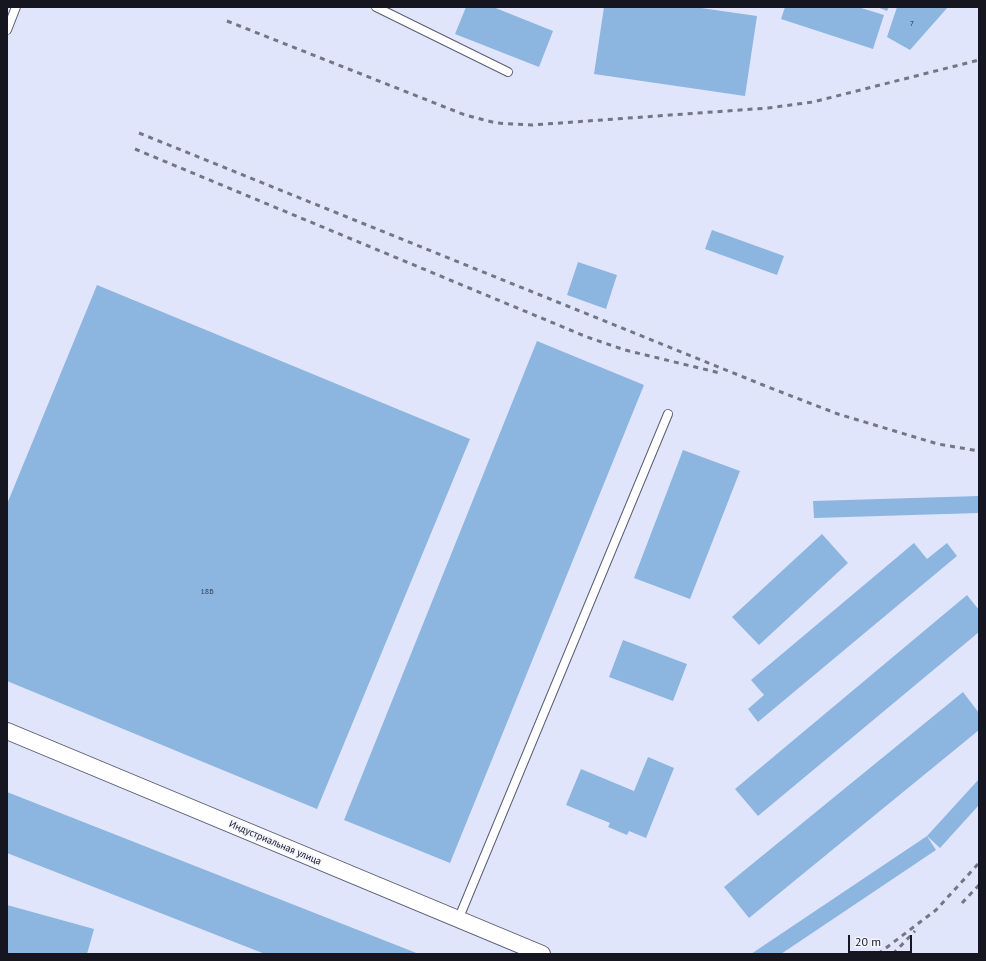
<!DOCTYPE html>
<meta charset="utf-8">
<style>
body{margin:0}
#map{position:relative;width:986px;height:961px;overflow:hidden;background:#e1e5fb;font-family:"PT Sans",sans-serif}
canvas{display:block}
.frame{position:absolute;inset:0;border:8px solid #15161f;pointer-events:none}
.scale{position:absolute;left:848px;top:935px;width:64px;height:18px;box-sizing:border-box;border:2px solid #15161f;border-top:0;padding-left:5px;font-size:12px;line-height:14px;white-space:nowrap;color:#15161f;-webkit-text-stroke:3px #f1f3fe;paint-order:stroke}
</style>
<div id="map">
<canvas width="986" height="961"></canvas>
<div class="frame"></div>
<div class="scale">20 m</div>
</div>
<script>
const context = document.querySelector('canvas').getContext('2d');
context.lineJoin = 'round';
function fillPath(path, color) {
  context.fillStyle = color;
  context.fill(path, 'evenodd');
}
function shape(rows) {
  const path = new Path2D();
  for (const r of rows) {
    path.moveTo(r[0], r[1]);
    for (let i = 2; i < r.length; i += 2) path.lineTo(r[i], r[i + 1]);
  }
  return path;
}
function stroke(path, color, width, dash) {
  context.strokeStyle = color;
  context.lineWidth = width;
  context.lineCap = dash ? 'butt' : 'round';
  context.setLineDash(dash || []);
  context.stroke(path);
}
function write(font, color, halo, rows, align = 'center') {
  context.font = font + ' "PT Sans",sans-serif';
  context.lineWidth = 3;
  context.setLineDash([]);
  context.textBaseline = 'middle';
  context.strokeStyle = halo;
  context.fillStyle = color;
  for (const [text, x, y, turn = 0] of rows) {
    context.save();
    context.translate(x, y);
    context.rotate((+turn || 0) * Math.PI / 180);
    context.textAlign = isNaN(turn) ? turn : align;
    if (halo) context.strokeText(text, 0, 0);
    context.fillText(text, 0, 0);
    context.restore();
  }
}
fillPath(shape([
 [466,7,493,7,553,31,539,67,455,34],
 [604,7,694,7,757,16,745,96,594,74],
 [785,7,858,7,884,15,873,49,781,19],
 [877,7,889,7,887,11],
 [897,7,948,7,910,50,887,37],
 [712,230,784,256,777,275,705,249],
 [578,262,617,275,606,309,567,295],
 [97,285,470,439,317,809,7,681,7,504],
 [537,341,644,385,450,863,344,820],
 [683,450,740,471,690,599,634,578],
 [979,496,979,513,814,518,813,501],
 [822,534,848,563,759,645,732,617],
 [914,543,927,559,947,543,957,556,758,722,748,709,764,695,751,680],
 [967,595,979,610,979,632,758,816,735,789],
 [623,640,687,664,673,701,609,677],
 [963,692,979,713,979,730,749,918,724,887],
 [648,757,674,768,646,838,629,831,627,835,608,827,610,823,566,805,581,769,634,791],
 [979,779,979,805,940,848,927,836,936,850,781,954,751,954,927,836],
 [7,792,419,954,265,954,7,853],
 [7,905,94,929,87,954,7,954]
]), '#8cb6df');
const service = shape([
 [376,7,508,72],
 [7,30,16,7],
 [458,920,668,414]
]);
const minor = shape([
 [7,731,542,954]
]);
stroke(service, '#595d73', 10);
stroke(minor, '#595d73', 18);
stroke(service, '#fff', 8);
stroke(minor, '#fff', 16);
stroke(shape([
 [227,21,465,115,496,123,532,125,768,108,813,102,979,60],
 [139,133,768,387,838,414,938,444,979,451],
 [135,149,587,337,625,350,720,373],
 [962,903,979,885],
 [878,954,936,910,979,863],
 [893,954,915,931]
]), '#747685', 3, [5, 5]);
write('8px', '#333e4f', null, [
 ["7",912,24],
 ["18Б",207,592]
]);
write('10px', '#15161f', '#f1f3fe', [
 ["Индустриальная улица",275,843,23]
]);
</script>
